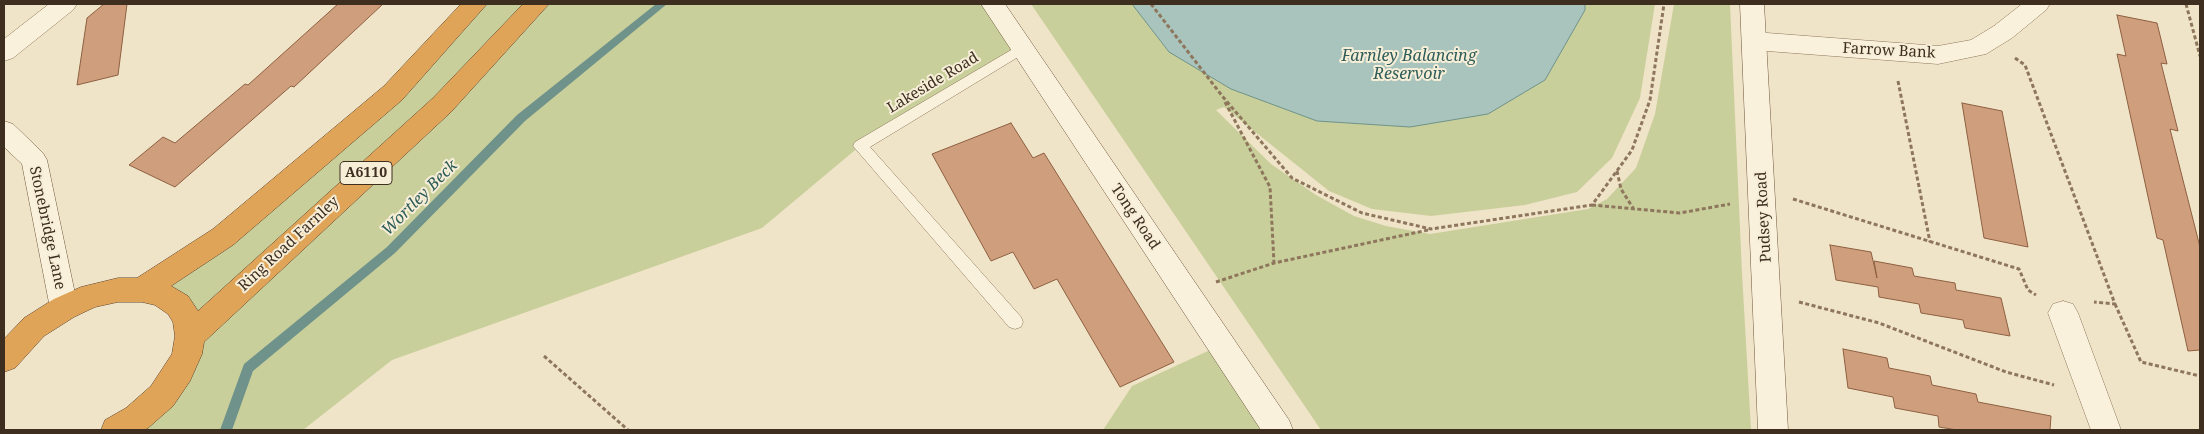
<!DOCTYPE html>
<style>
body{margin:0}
#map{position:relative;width:2204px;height:434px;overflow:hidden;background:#f0e4c8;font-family:"Noto Serif",serif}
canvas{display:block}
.frame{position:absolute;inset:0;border:5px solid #3d2e20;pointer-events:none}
</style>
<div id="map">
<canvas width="2204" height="434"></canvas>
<div class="frame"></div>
</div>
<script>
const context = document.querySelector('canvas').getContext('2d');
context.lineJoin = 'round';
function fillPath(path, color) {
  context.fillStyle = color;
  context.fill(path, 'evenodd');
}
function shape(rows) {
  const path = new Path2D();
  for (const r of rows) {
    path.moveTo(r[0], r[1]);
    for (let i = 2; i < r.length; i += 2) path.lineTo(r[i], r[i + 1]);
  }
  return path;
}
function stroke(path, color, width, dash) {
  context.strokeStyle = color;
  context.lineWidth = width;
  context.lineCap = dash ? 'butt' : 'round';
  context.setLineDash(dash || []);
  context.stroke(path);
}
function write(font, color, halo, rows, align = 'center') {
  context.font = font + ' "Noto Serif",serif';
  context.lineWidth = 4;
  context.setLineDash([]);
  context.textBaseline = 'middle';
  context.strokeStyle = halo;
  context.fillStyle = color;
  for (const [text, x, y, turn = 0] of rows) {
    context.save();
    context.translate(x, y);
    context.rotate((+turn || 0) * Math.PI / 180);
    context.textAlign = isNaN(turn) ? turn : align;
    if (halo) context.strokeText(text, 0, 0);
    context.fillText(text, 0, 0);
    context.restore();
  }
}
fillPath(shape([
 [475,4,993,4,1023,48,860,146,762,228,392,360,303,430,139,430,137,418,179,372,187,319,142,290,393,93],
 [1031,4,1132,4,1169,52,1585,11,1585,4,1655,4,1640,98,1612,158,1577,192,1525,205,1431,216,1372,209,1329,191,1224,107,1216,110,1271,164,1316,195,1354,216,1386,226,1430,234,1588,209,1607,199,1636,168,1655,114,1674,4,1730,4,1742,273,1751,430,1321,430],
 [1221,345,1278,430,1103,430,1132,386]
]), '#c9cf9b');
const water = shape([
 [1132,4,1585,4,1585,10,1545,80,1488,114,1410,127,1317,121,1231,89,1169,52,1132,4]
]);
fillPath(water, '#a9c4bc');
stroke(water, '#6f938a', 1);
fillPath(shape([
 [656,4,667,4,525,121,395,253,253,371,232,430,220,430,244,364,387,247,517,115,656,4]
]), '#6f938a');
const building = shape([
 [104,4,127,4,118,75,77,85,87,18,104,4],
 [338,4,383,4,294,87,291,86,175,187,129,165,163,137,175,143,245,84,248,85,338,4],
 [2117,15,2157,23,2167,64,2161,63,2178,131,2170,129,2200,247,2200,350,2188,351,2163,240,2157,238,2117,54,2126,56,2117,15],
 [1962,103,2002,111,2028,247,1984,238,1962,103],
 [1011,123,1033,158,1044,153,1174,362,1120,387,1057,279,1034,289,1013,252,991,261,932,154,1011,123],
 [1830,245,1871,252,1877,278,1874,261,1912,268,1914,276,1955,283,1956,290,2001,298,2010,336,1965,328,1963,320,1921,313,1919,304,1879,297,1878,287,1836,280,1830,245],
 [1843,349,1887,358,1889,368,1930,376,1932,385,1976,394,1978,402,2051,416,2050,430,1957,430,1939,427,1938,416,1895,408,1893,397,1848,388,1843,349]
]);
fillPath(building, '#cf9f7d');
stroke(building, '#8d5f41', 1);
const lane = shape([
 [1023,43,1030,48,1028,51,870,147,1021,317,1023,322,1021,327,1015,329,1009,327,853,146,855,142,1023,43]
]);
const street = shape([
 [49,4,77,4,73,10,13,58,4,61,4,39,49,4],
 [2022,4,2050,4,2046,10,2012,38,1986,54,1938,64,1754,50,1745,47,1742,41,1745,35,1754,32,1938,46,1971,40,1994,26,2022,4],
 [2063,301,2073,304,2078,313,2121,430,2091,430,2048,313,2053,304,2063,301]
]);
const secondary = shape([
 [981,4,1005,4,1289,420,1293,430,1261,430,981,4],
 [1740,4,1764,4,1788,430,1758,430,1740,4],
 [4,121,13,124,43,153,47,160,78,308,74,317,64,320,54,317,50,308,22,164,4,147,4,121]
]);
const highway = shape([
 [461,4,487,4,402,100,233,245,171,286,188,296,198,311,433,98,523,4,549,4,451,112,204,342,202,354,190,381,173,406,148,428,144,430,101,430,105,420,126,408,151,386,172,354,175,336,173,322,168,314,155,305,142,302,118,302,95,307,74,317,44,336,15,368,4,372,4,339,24,318,54,299,81,287,118,278,137,278,213,229,384,86,461,4]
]);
stroke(lane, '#8d765c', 1);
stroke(street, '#8d765c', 1);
stroke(secondary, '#6f573f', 1);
stroke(highway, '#5b4430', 1);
stroke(shape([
 [1151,4,1223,97,1292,178,1362,213,1431,229,1592,205,1632,150,1650,100,1664,4],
 [2186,4,2200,56],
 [2015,58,2025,65,2115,304,2094,302],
 [1898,81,1930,242],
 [1225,102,1270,187,1274,263],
 [1617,171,1621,189,1633,208],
 [1793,199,2019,269,2028,290,2036,295],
 [1592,205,1680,213,1730,204],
 [1216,282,1274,263,1428,230],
 [1799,302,1879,323,2006,372,2054,385],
 [2115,304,2141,362,2200,376],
 [544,356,628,430]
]), '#8d765c', 3, [4, 2.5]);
fillPath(lane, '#faf1dc');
fillPath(street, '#faf1dc');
fillPath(secondary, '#faf1dc');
fillPath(highway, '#e0a458');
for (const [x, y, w] of [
 [366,173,52]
]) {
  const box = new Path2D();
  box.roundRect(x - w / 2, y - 11.5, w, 23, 4);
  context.fillStyle = '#f7eed8';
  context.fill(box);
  stroke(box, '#3d2e20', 1);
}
write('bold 14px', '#3d2e20', null, [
 ["A6110",366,173]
]);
write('15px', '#3d2e20', '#f7eed8', [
 ["Farrow Bank",1889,51,3],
 ["Lakeside Road",933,83,-31],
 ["Tong Road",1135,217,56],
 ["Pudsey Road",1764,217,-93],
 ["Stonebridge Lane",47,228,78],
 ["Ring Road Farnley",289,244,-43]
]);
write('italic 16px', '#2f5d5a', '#f7eed8', [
 ["Farnley Balancing",1409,56],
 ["Reservoir",1409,74],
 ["Wortley Beck",420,198,-45]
]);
</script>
